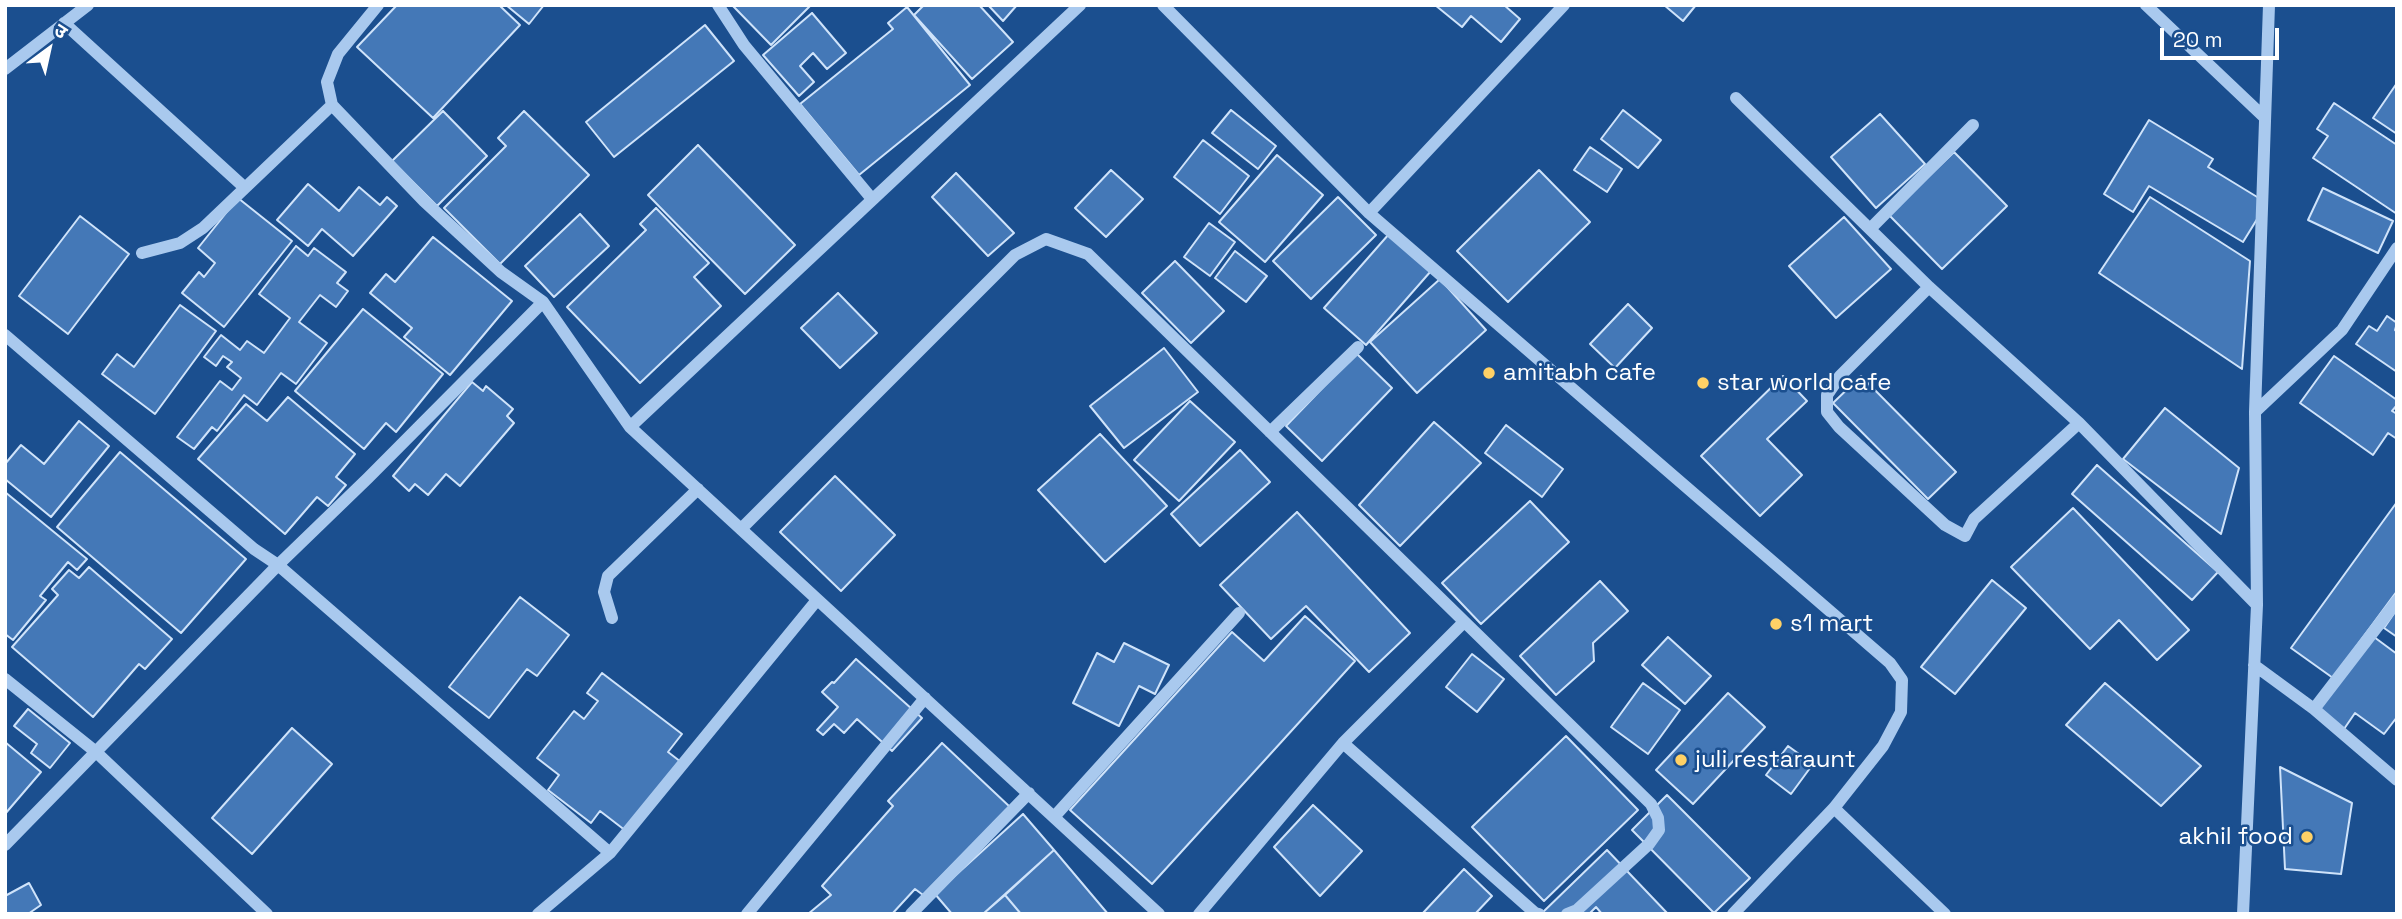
<!DOCTYPE html>
<meta charset="utf-8">
<style>
body{margin:0}
#map{position:relative;width:2402px;height:919px;overflow:hidden;background:#1b4f8f;font-family:"Space Grotesk","Noto Sans Devanagari",sans-serif}
canvas{display:block}
.frame{position:absolute;inset:0;border:7px solid #fff;pointer-events:none}
.north{position:absolute;left:14px;top:14px;width:70px;height:70px;-webkit-text-stroke:5px #1b4f8f;paint-order:stroke;rotate:33deg;font-size:19px;font-weight:700;line-height:28px;text-align:center;color:#fff}
.north::after{content:'';display:block;margin:auto;width:24px;height:32px;background:#fff;clip-path:polygon(50% 0,100% 100%,50% 72%,0 100%)}
.scale{position:absolute;left:2160px;top:28px;width:119px;height:32px;box-sizing:border-box;border:4px solid #fff;border-top:0;padding-left:9px;font-size:21px;line-height:24px;white-space:nowrap;color:#fff;-webkit-text-stroke:5px #1b4f8f;paint-order:stroke}
</style>
<div id="map">
<canvas width="2402" height="919"></canvas>
<div class="frame"></div>
<div class="north">उ</div>
<div class="scale">20 m</div>
</div>
<script>
const context = document.querySelector('canvas').getContext('2d');
context.lineJoin = 'round';
function fillPath(path, color) {
  context.fillStyle = color;
  context.fill(path, 'evenodd');
}
function shape(rows) {
  const path = new Path2D();
  for (const r of rows) {
    path.moveTo(r[0], r[1]);
    for (let i = 2; i < r.length; i += 2) path.lineTo(r[i], r[i + 1]);
  }
  return path;
}
function stroke(path, color, width, dash) {
  context.strokeStyle = color;
  context.lineWidth = width;
  context.lineCap = dash ? 'butt' : 'round';
  context.setLineDash(dash || []);
  context.stroke(path);
}
function write(font, color, halo, rows, align = 'center') {
  context.font = font + ' "Space Grotesk",sans-serif';
  context.lineWidth = 5;
  context.setLineDash([]);
  context.textBaseline = 'middle';
  context.strokeStyle = halo;
  context.fillStyle = color;
  for (const [text, x, y, turn = 0] of rows) {
    context.save();
    context.translate(x, y);
    context.rotate((+turn || 0) * Math.PI / 180);
    context.textAlign = isNaN(turn) ? turn : align;
    if (halo) context.strokeText(text, 0, 0);
    context.fillText(text, 0, 0);
    context.restore();
  }
}
const building = shape([
 [397,5,499,5,520,25,433,118,357,47,397,5],
 [506,5,544,5,529,24,506,5],
 [732,5,811,5,771,45,732,5],
 [924,5,979,5,1013,42,972,79,914,15,924,5],
 [988,5,1017,5,1003,21,988,5],
 [1435,5,1504,5,1520,19,1501,42,1471,16,1462,27,1435,5],
 [1664,5,1696,5,1683,21,1664,5],
 [907,7,970,85,859,175,800,104,893,29,888,23,907,7],
 [812,13,846,53,827,69,813,53,800,66,814,82,799,96,763,55,812,13],
 [705,25,734,61,614,157,586,122,705,25],
 [2397,83,2397,134,2373,118,2397,83],
 [2334,103,2397,145,2397,214,2313,158,2328,136,2317,129,2334,103],
 [1231,110,1276,146,1258,169,1212,133,1231,110],
 [1623,110,1661,140,1638,168,1601,139,1623,110],
 [443,111,487,156,437,206,392,161,443,111],
 [524,111,589,175,500,264,444,208,506,146,498,138,524,111],
 [1880,114,1925,164,1876,208,1831,157,1880,114],
 [2149,120,2213,159,2208,167,2267,203,2243,242,2149,186,2133,212,2104,194,2149,120],
 [1203,140,1249,176,1220,214,1174,177,1203,140],
 [698,145,795,245,745,294,648,195,698,145],
 [1590,147,1622,169,1607,192,1574,170,1590,147],
 [1954,152,2007,206,1942,269,1889,215,1954,152],
 [1277,155,1323,195,1265,262,1219,222,1277,155],
 [1111,170,1143,199,1106,237,1075,208,1111,170],
 [1539,170,1590,222,1508,302,1457,251,1539,170],
 [956,173,1014,233,988,256,932,197,956,173],
 [308,184,339,211,359,187,380,205,387,197,397,206,353,256,322,229,308,246,277,220,308,184],
 [2323,188,2393,221,2378,253,2308,220,2323,188],
 [1338,197,1376,235,1311,299,1273,261,1338,197],
 [2150,197,2250,261,2242,369,2099,273,2150,197],
 [238,198,292,241,224,327,182,293,199,272,204,277,215,263,198,248,238,198],
 [656,208,709,263,694,277,721,306,640,383,567,307,646,230,640,224,656,208],
 [580,214,609,246,554,297,525,266,580,214],
 [80,216,129,254,68,334,19,296,80,216],
 [1844,217,1891,269,1836,318,1789,266,1844,217],
 [1209,223,1235,242,1210,276,1184,257,1209,223],
 [1389,234,1431,271,1366,345,1324,308,1389,234],
 [433,237,512,301,450,375,404,337,412,328,370,293,386,274,395,282,433,237],
 [296,246,308,256,314,248,346,272,337,283,348,291,336,307,320,295,299,322,327,343,296,384,281,373,257,405,244,395,217,431,212,427,194,449,177,437,220,381,232,390,241,378,227,367,232,362,223,356,216,366,204,357,221,335,240,350,247,341,264,353,290,318,259,294,296,246],
 [1235,251,1267,276,1246,302,1215,278,1235,251],
 [1175,261,1224,311,1191,343,1142,293,1175,261],
 [1440,279,1486,330,1417,393,1370,342,1440,279],
 [838,293,877,333,840,368,801,328,838,293],
 [1628,304,1652,328,1615,368,1590,344,1628,304],
 [180,305,216,331,155,414,102,374,117,354,134,367,180,305],
 [363,309,443,374,396,432,386,423,364,449,295,391,363,309],
 [2387,316,2397,323,2395,330,2397,332,2397,372,2356,344,2369,326,2377,331,2387,316],
 [1164,348,1198,392,1124,448,1090,406,1164,348],
 [1356,353,1392,388,1322,461,1286,426,1356,353],
 [2334,356,2397,400,2397,405,2392,411,2397,414,2397,439,2388,433,2373,455,2300,403,2334,356],
 [1783,376,1807,401,1767,439,1802,475,1760,516,1701,456,1783,376],
 [1861,376,1956,472,1928,499,1833,403,1861,376],
 [472,382,483,391,486,386,513,409,507,416,514,423,460,486,446,474,428,495,415,484,409,491,393,476,472,382],
 [288,397,355,454,336,477,346,485,328,506,317,497,285,534,198,459,246,404,267,421,288,397],
 [1190,401,1235,442,1179,501,1134,460,1190,401],
 [2165,408,2239,468,2221,534,2123,459,2165,408],
 [79,421,109,446,51,517,5,479,5,464,21,445,44,464,79,421],
 [1434,422,1481,463,1400,546,1359,505,1434,422],
 [1506,425,1563,469,1542,497,1485,453,1506,425],
 [1100,434,1167,506,1105,562,1038,490,1100,434],
 [1240,450,1270,482,1200,546,1171,514,1240,450],
 [120,452,246,559,181,633,57,527,120,452],
 [2097,465,2218,572,2192,600,2072,494,2097,465],
 [835,476,895,535,841,591,780,532,835,476],
 [5,492,87,559,77,570,68,562,40,596,46,600,13,640,5,634,5,492],
 [1530,501,1569,542,1481,624,1442,583,1530,501],
 [2397,502,2397,591,2333,678,2291,648,2397,502],
 [2073,508,2189,630,2157,660,2119,620,2090,649,2011,567,2073,508],
 [1297,512,1410,633,1369,672,1306,606,1271,639,1220,585,1297,512],
 [89,567,172,639,145,669,139,664,93,717,12,647,58,595,52,589,69,570,79,578,89,567],
 [1992,580,2026,608,1955,694,1921,667,1992,580],
 [1600,581,1628,611,1593,643,1594,661,1556,695,1520,656,1600,581],
 [520,597,569,635,537,676,527,669,489,718,449,687,520,597],
 [2397,609,2397,637,2384,628,2397,609],
 [1305,616,1355,661,1152,884,1070,810,1232,632,1264,661,1305,616],
 [1668,637,1711,676,1685,704,1642,665,1668,637],
 [2374,637,2397,654,2397,717,2384,734,2355,713,2344,729,2319,710,2374,637],
 [1124,643,1169,665,1155,694,1139,686,1119,726,1073,703,1097,653,1114,662,1124,643],
 [1472,654,1504,679,1477,712,1446,687,1472,654],
 [856,659,922,718,892,751,857,719,844,733,834,724,823,735,817,730,838,707,822,692,832,682,834,683,856,659],
 [602,673,682,734,668,752,681,762,626,831,600,811,591,823,548,790,559,775,537,758,574,711,584,719,598,701,587,693,602,673],
 [1643,683,1680,710,1648,754,1611,727,1643,683],
 [2105,683,2201,766,2161,806,2066,725,2105,683],
 [1728,693,1765,727,1693,804,1656,770,1728,693],
 [28,709,70,743,50,768,31,753,37,744,14,726,28,709],
 [292,728,332,764,252,854,212,818,292,728],
 [1566,736,1638,810,1544,901,1472,827,1566,736],
 [5,742,41,772,5,814,5,742],
 [942,743,1010,807,923,895,915,889,892,914,808,914,831,895,822,886,893,806,888,801,942,743],
 [1788,746,1813,764,1791,794,1766,775,1788,746],
 [2280,767,2352,803,2341,874,2285,869,2280,767],
 [1667,795,1750,878,1714,913,1632,830,1667,795],
 [1313,805,1362,851,1320,896,1274,847,1313,805],
 [1023,814,1054,850,983,914,952,914,935,894,1023,814],
 [1054,850,1108,914,1021,914,1005,895,1054,850],
 [1607,850,1668,914,1602,914,1596,907,1589,914,1541,914,1607,850],
 [1464,869,1492,896,1475,914,1422,914,1464,869],
 [29,883,41,905,28,914,5,914,5,896,29,883],
 [1005,895,1021,914,983,914,1005,895]
]);
fillPath(building, '#4478b7');
stroke(building, '#cfe3fa', 2);
stroke(shape([
 [378,5,338,54,327,82,332,105,424,201,501,272,543,302,630,427,1159,914],
 [718,5,744,45,872,199],
 [1163,5,1369,213,1890,663,1902,680,1901,712,1883,746,1834,808,1733,914],
 [2146,5,2263,116],
 [64,23,244,187],
 [5,69,88,5],
 [1736,98,1929,287,2079,423,2257,605],
 [1369,213,1564,5],
 [1870,229,1973,125],
 [142,253,180,243,203,228,332,105],
 [1929,287,1840,376,1827,395,1827,412,1839,427,1945,525,1965,536,1974,519,2079,423],
 [5,335,254,549,278,565,610,853],
 [2255,412,2342,330,2397,248],
 [630,427,1080,5],
 [1270,432,1358,347],
 [741,529,1015,255,1046,239,1088,254,1651,804,1658,818,1659,830,1649,844,1577,910,1567,914],
 [612,618,604,592,608,576,698,489],
 [2254,665,2314,709,2397,780],
 [5,679,96,752,267,914],
 [2314,709,2397,601],
 [1343,743,1535,913,1539,914],
 [1834,808,1945,914],
 [1054,817,1239,613],
 [5,845,278,565,368,478,543,302],
 [538,914,610,853,817,600],
 [747,914,925,698],
 [911,914,1029,793],
 [1199,914,1343,743,1464,622],
 [2243,914,2257,605,2255,412,2269,5]
]), '#a9c9ee', 12);
for (const [x, y, r, color] of [
 [1489,373,7,"#ffd166"],
 [1703,383,7,"#ffd166"],
 [1776,624,7,"#ffd166"],
 [1681,760,7,"#ffd166"],
 [2307,837,7,"#ffd166"]
]) {
  const dot = new Path2D();
  dot.arc(x, y, r, 0, 2 * Math.PI);
  context.fillStyle = color;
  context.fill(dot);
  stroke(dot, '#1b4f8f', 2.5);
}
write('24px', '#fff', '#1b4f8f', [
 ["amitabh cafe",1503,373],
 ["star world cafe",1717,383],
 ["s1 mart",1790,624],
 ["juli restaraunt",1695,760],
 ["akhil food",2293,837,"right"]
], 'left');
</script>
